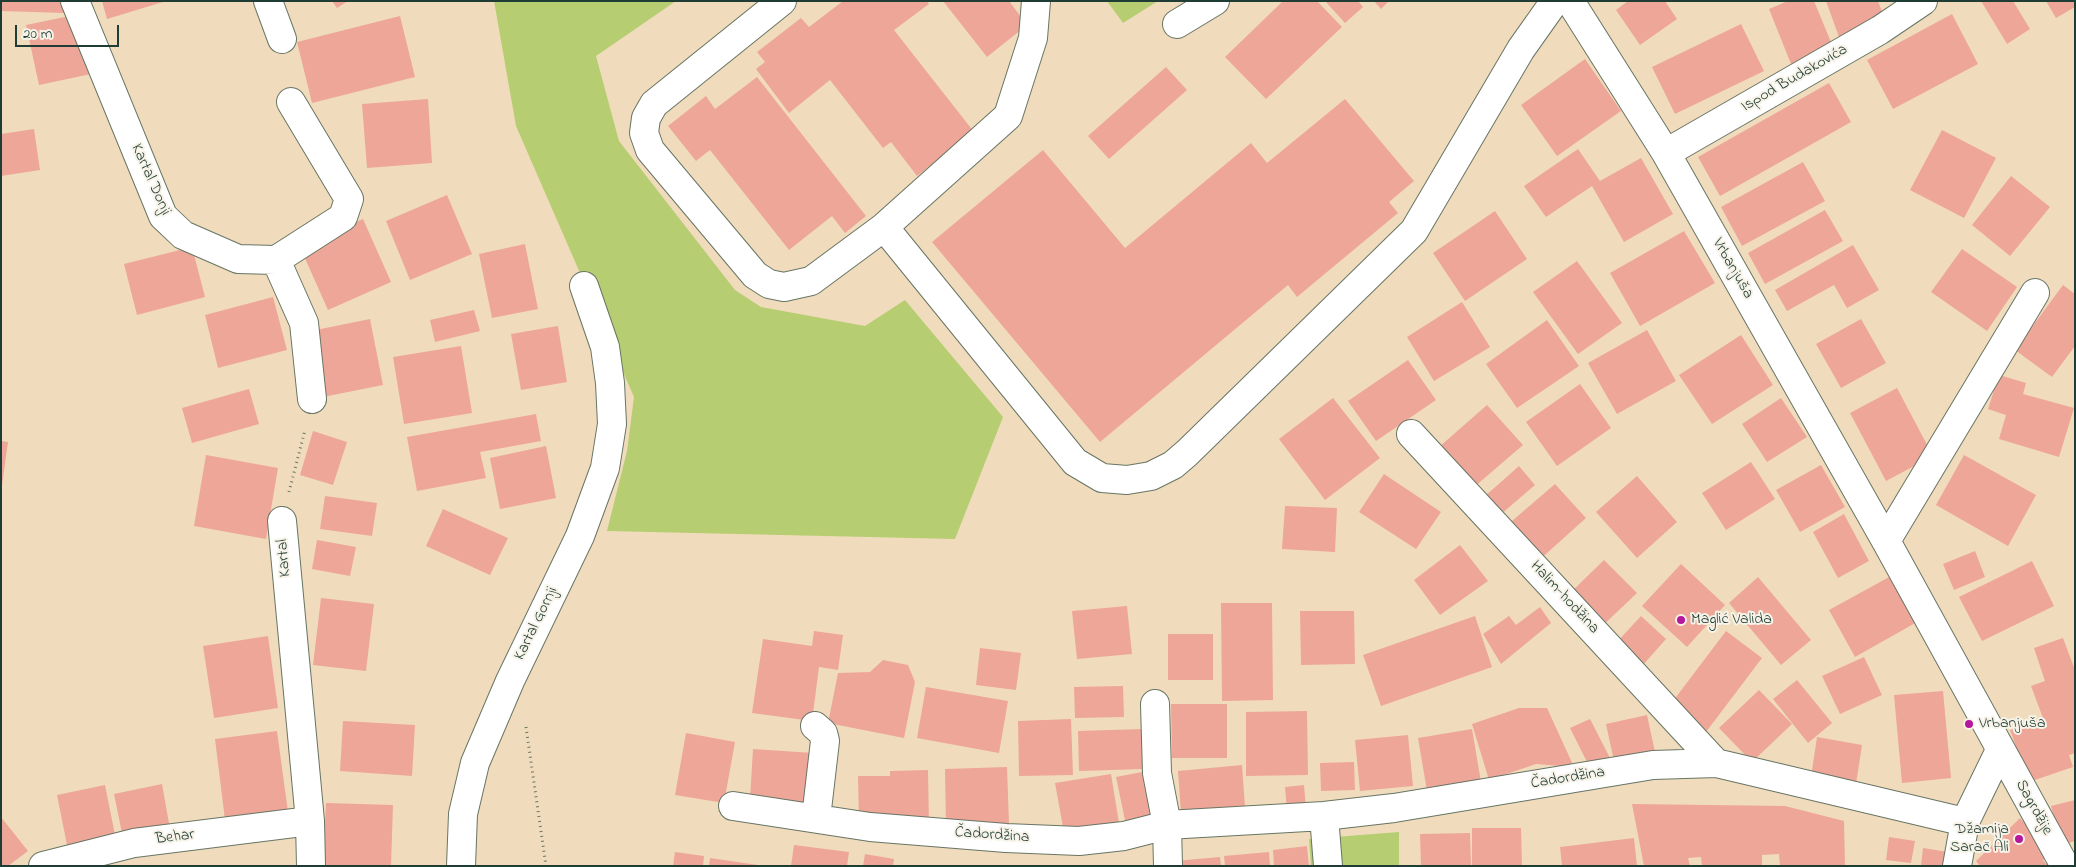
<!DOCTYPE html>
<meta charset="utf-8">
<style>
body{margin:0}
#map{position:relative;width:2076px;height:867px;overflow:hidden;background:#f0dcbc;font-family:"Indie Flower",sans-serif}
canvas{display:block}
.frame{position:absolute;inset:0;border:2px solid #1f3d34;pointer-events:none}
.scale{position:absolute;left:15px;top:25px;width:104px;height:22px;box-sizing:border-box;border:2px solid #1f3d34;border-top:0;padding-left:6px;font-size:15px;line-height:18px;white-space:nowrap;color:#1f3d34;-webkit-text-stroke:4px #f7f3e8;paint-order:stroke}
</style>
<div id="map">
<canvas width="2076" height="867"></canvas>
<div class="frame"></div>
<div class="scale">20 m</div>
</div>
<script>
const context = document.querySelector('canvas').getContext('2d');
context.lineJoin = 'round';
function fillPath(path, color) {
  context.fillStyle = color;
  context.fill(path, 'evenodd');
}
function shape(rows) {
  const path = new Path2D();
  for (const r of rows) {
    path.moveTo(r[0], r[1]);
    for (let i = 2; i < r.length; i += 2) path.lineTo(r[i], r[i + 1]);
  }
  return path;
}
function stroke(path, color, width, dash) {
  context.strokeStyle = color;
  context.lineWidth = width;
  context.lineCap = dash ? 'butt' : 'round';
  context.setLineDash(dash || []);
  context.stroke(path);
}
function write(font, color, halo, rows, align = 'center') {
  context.font = font + ' "Indie Flower",sans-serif';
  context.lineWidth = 4;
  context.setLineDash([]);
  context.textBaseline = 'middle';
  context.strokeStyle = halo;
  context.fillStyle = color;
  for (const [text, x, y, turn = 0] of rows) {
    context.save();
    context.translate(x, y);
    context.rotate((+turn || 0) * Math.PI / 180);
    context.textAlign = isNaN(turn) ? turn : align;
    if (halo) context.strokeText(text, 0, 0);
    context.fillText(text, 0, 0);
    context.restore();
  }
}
fillPath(shape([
 [494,1,676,1,596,56,619,141,735,290,761,307,865,326,905,300,1003,417,955,539,607,531,627,451,634,397,516,126],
 [1107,1,1158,1,1123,23],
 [1399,832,1399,866,1311,866,1309,839]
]), '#b7cd71');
fillPath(shape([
 [1,1,64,1,64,13,1,11],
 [102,1,163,1,163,2,107,19],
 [332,1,348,1,337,8],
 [843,1,927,1,929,4,894,30,974,132,917,176,891,142,883,148,830,80,789,113,756,69,765,62,757,52,801,18,809,27],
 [943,1,1009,1,1027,25,987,57],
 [1283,1,1317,1,1342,27,1266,99,1225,57],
 [1325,1,1358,1,1363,7,1345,23],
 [1374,1,1389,1,1381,9],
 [1628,1,1665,1,1677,19,1640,45,1616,10],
 [1788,1,1814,1,1833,47,1791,64,1769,9],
 [1826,1,1878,1,1886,22,1840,40],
 [1981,1,2013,1,2030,29,2007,44],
 [2046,1,2075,1,2075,7,2056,18],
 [79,14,91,74,39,85,26,25],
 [1952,14,1978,64,1893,109,1867,60],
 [400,16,415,77,312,103,297,42],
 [1741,24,1764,71,1675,114,1652,67],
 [1585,59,1621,111,1557,156,1521,105],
 [1166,67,1187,90,1109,159,1088,136],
 [757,77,866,216,845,233,832,216,789,250,710,150,696,161,668,126,706,96,715,109],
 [1829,83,1851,122,1720,196,1698,157],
 [428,99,432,163,367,168,362,104],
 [1345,99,1414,181,1389,202,1398,213,1297,297,1288,285,1100,442,932,242,1043,150,1125,248,1251,143,1267,163],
 [34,129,40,170,1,176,1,134],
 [1942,130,1996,158,1964,218,1910,190],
 [1578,149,1600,181,1641,158,1673,214,1624,242,1592,186,1546,217,1524,186],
 [1803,162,1825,201,1742,246,1721,207],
 [2011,176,2050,207,2010,256,1972,225],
 [447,195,472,254,410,280,386,221],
 [1825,210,1843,241,1765,284,1748,253],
 [1495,211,1527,259,1465,301,1433,253],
 [363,219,391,282,328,310,300,247],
 [1684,231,1715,283,1640,326,1610,273],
 [525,244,538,309,492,318,479,254],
 [1853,245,1879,290,1847,308,1834,285,1787,311,1775,290],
 [192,247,205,297,137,315,124,264],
 [1962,249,2017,287,1987,331,1931,292],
 [1577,261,1622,323,1578,354,1533,292],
 [2063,285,2075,294,2075,346,2052,377,2015,350],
 [273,297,287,350,218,368,205,315],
 [1462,302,1490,347,1434,381,1407,337],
 [474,310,480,331,435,342,430,320],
 [370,319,383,385,323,397,311,331],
 [1861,319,1886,363,1841,388,1816,344],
 [1547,320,1579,366,1517,408,1486,364],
 [558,326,567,382,521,390,511,334],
 [1647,330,1676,381,1617,414,1588,363],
 [1741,335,1773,385,1712,424,1679,375],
 [461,346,472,413,404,424,393,357],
 [1408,360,1436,400,1376,441,1348,401],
 [1999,375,2026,383,2023,394,2074,408,2059,457,1999,439,2006,415,1988,409],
 [1580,384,1611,428,1557,466,1526,422],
 [1897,388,1933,456,1886,481,1850,413],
 [249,389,259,424,192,443,182,408],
 [1333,398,1380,458,1325,500,1279,439],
 [1781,398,1807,437,1767,462,1742,424],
 [1487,405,1523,445,1473,488,1438,448],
 [536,414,541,441,480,452,486,478,417,491,407,437],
 [313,431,347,442,333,485,300,475],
 [1,441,8,442,2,485,1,485],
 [546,446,556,498,500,509,490,458],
 [206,455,278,468,266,539,194,526],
 [1964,455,2036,495,2008,546,1936,505],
 [1751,462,1775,499,1726,530,1702,493],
 [1821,465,1845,507,1800,532,1776,490],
 [1519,466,1535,485,1500,515,1484,497],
 [1384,474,1441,512,1416,549,1359,512],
 [1637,476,1677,522,1637,558,1596,512],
 [1555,484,1586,518,1537,562,1505,527],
 [325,496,377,503,372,536,320,529],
 [1285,506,1337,508,1335,552,1282,549],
 [443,509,508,538,490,575,426,546],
 [1844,514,1869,561,1838,578,1813,532],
 [317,540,356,547,350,576,312,569],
 [1460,545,1488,581,1440,615,1414,580],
 [1975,551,1985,577,1954,590,1943,564],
 [1604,560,1637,593,1597,631,1566,597],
 [2032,561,2054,606,1982,641,1959,597],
 [1681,564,1725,605,1687,647,1642,606],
 [1891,576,1917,622,1855,657,1829,610],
 [1758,577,1811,640,1781,665,1729,603],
 [321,598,374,604,366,671,313,665],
 [1221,603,1272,603,1273,700,1222,701],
 [1127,606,1132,654,1077,659,1072,611],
 [1540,607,1551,623,1501,664,1483,634,1509,616,1516,625],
 [1300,611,1354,611,1355,664,1301,665],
 [1475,616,1492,667,1381,706,1363,655],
 [1641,616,1666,639,1642,666,1616,643],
 [814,631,843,635,838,670,819,667,812,721,752,713,763,639,812,646],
 [1726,631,1762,658,1706,732,1670,705],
 [1168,634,1213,634,1213,680,1168,680],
 [268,636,278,708,214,718,203,646],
 [2063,638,2075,670,2075,753,2069,755,2073,767,2029,782,2010,730,2043,718,2031,686,2045,681,2034,648],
 [980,648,1021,653,1016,690,976,685],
 [1864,657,1882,695,1840,714,1822,676],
 [883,660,908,665,915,682,904,738,828,723,838,673,870,672],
 [1797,680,1832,723,1808,743,1773,699],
 [1123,686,1124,717,1075,718,1074,687],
 [926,687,1008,701,999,753,917,738],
 [1759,690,1792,724,1752,762,1719,728],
 [1943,691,1951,778,1902,783,1894,695],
 [1171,704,1227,704,1227,758,1172,758],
 [1519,708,1547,708,1574,767,1536,764,1489,780,1472,724],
 [1307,711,1308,775,1246,776,1246,712],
 [1647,715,1655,752,1614,761,1606,724],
 [1071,719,1073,775,1019,776,1018,721],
 [1590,719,1611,760,1591,770,1570,728],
 [343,721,415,725,412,776,340,771],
 [1143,729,1144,769,1079,771,1078,731],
 [1472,729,1481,782,1427,791,1418,738],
 [277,731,288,812,225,820,215,739],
 [686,733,735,742,724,803,675,795],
 [1408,735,1413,786,1360,791,1355,740],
 [1817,737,1862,745,1856,784,1811,777],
 [753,749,813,753,809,803,750,799],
 [1354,762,1355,790,1321,791,1320,763],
 [1242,765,1245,807,1181,813,1178,771],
 [1007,767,1009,824,946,826,945,769],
 [928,770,929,825,859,823,858,776,890,776,890,771],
 [1147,771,1157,824,1127,830,1116,777],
 [1111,774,1120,829,1065,838,1055,783],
 [162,784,170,829,123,838,114,794],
 [105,785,116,840,68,850,57,795],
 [1304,785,1306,808,1287,810,1285,787],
 [2075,800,2075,841,2062,845,2051,806],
 [326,803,393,805,391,866,323,866],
 [1632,804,1785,806,1844,821,1845,866,1780,866,1779,854,1762,855,1762,866,1702,866,1701,857,1688,858,1690,866,1644,866],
 [1,817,28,851,8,866,1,866],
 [2020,818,2052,851,2043,860,2048,866,1980,866,1976,861],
 [1472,828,1521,828,1522,866,1472,866],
 [1470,833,1471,866,1421,866,1420,834],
 [1889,837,1915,841,1911,863,1886,860],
 [1634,838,1637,866,1562,866,1560,847],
 [794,845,849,852,847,866,791,866],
 [1307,846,1309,866,1274,866,1273,850],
 [1923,848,1948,852,1946,866,1921,866],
 [675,852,704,856,703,866,673,866],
 [1269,852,1270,866,1225,866,1224,856],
 [865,854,894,859,893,866,863,866],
 [1220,857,1221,866,1176,866,1175,861],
 [710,858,758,865,758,866,709,866]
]), '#eea698');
const minor = shape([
 [75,1,163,216,183,235,238,259,276,260,343,217,349,199,291,102],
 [268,1,282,39],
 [782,1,654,104,646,118,644,133,650,150,755,275,769,284,784,287,811,281,884,227,1075,462,1102,478,1127,480,1151,476,1173,465,1187,453,1414,231,1521,49,1555,1],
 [1570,1,1666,153,1886,541,2065,866],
 [1177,24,1215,1],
 [1666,153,1880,30,1923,1],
 [884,227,1008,116,1033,38,1036,1],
 [276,260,304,323,312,399],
 [1411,434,1716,763],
 [282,521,310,821,311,866],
 [1886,541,2035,293],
 [1155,704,1157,773,1167,825,1168,866],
 [815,726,823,733,825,741,816,818],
 [733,806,870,827,1006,838,1079,841,1124,836,1167,825,1324,816,1394,808,1653,765,1716,763,1965,822],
 [1324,816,1328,866],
 [43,866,134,843,310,821],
 [461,866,463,814,475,763,510,681,580,536,605,468,612,424,610,383,605,347,584,286],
 [1957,866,1965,822,2000,750]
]);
stroke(minor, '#687564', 30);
stroke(shape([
 [289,492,305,430],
 [526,727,546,866]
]), '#687564', 3, [1, 4]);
stroke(minor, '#fff', 28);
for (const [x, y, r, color] of [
 [1681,620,5,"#b5179e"],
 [1969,724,5,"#b5179e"],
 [2019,839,5,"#b5179e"]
]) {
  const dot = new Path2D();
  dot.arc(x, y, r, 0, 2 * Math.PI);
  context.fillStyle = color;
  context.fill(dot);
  stroke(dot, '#f7f3e8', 2);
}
write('16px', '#1f3d34', '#f7f3e8', [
 ["Ispod Budakovića",1795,79,-30],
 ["Kartal Donji",150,180,66],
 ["Vrbanjuša",1732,269,60],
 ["Kartal",285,558,-95],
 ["Halim-hodžina",1564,598,47],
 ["Kartal Gornji",537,624,-64],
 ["Čadordžina",1568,779,-9],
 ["Sagrdžije",2033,808,61],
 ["Čadordžina",992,836,4],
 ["Behar",175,838,-7]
]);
write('16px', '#1f3d34', '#f7f3e8', [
 ["Maglić Valida",1691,620],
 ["Vrbanjuša",1979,724],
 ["Džamija",2009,830,"right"],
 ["Sarač Ali",2009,848,"right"]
], 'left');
</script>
